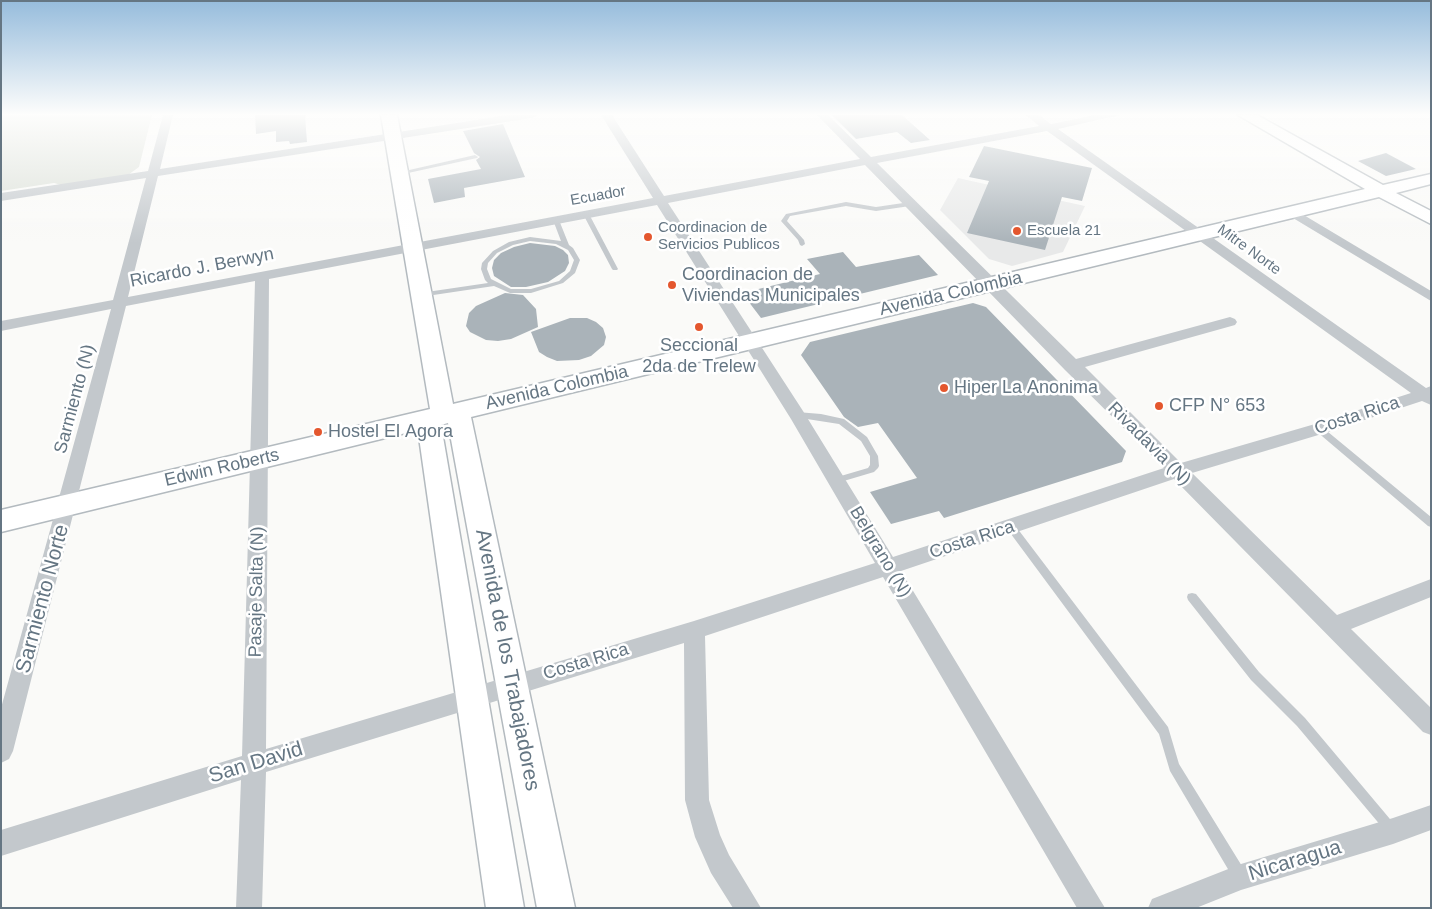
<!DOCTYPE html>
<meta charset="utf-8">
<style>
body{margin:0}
#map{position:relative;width:1432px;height:909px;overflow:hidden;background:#fafaf8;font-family:Arial,sans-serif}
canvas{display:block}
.frame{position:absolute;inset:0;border:2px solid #657683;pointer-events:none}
</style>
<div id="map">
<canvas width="1432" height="909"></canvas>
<div class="frame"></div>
</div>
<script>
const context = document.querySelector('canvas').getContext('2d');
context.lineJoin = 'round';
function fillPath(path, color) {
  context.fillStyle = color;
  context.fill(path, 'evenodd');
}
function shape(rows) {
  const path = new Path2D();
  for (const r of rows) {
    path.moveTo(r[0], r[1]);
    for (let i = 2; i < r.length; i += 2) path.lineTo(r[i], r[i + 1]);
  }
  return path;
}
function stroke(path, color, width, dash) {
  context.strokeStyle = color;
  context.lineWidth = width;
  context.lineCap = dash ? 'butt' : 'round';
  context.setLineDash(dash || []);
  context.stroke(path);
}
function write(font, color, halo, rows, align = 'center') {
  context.font = font + ' Arial,sans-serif';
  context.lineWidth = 5;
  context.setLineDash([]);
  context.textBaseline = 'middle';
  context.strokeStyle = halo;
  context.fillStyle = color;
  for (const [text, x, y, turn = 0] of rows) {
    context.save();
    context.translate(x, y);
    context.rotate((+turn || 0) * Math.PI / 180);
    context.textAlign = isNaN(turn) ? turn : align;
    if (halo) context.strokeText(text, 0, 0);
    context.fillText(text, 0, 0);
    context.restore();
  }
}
fillPath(shape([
 [958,178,1085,206,1063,252,1012,266,989,259,940,210]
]), '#e8e9e9');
fillPath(shape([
 [1,115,152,115,139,167,128,175,65,186,54,183,1,191]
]), '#dadfd7');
fillPath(shape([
 [255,115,305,115,307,142,290,144,289,141,276,142,276,131,256,134],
 [832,115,902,115,930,140,911,143,897,132,856,139],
 [503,124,525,177,464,188,465,197,434,203,428,179,481,169,476,160,480,157,474,153,463,131],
 [984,146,1092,168,1082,201,1062,197,1045,250,967,233,989,181,969,177],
 [1386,153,1416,169,1386,176,1358,161],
 [530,243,555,246,563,250,568,255,569,263,565,271,548,282,526,287,511,287,494,276,492,268,494,260,501,253,514,247],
 [843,252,856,267,919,255,938,275,761,318,742,293,820,274,807,259],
 [505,293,523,295,536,309,538,327,511,339,498,341,486,340,470,332,466,326,469,313,476,306],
 [973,303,986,307,1126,451,1122,462,944,518,939,511,891,524,870,492,917,478,878,423,858,427,844,417,801,355,810,342],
 [570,318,587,318,596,322,603,328,606,337,604,345,591,356,579,360,557,361,547,357,539,352,531,332]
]), '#aab3b9');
const secondary = shape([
 [381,115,397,115,453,404,1365,189,1238,115,1257,115,1383,185,1431,174,1431,184,1396,193,1431,211,1431,224,1379,197,471,417,575,908,537,908,448,423,441,425,524,908,486,908,418,430,1,532,1,510,430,409,381,115]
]);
stroke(secondary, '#b3babf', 3);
fillPath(shape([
 [475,155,478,157,477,158,399,175,396,173,475,155],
 [846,202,876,207,910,202,913,204,910,206,876,211,846,206,790,216,787,221,804,240,805,244,802,246,800,245,798,240,781,221,786,214,846,202],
 [586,212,589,214,618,269,617,270,613,270,612,269,583,214,586,212],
 [556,218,559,220,569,245,573,248,580,260,575,273,563,283,531,293,510,293,494,286,420,297,416,295,420,293,488,283,485,280,481,269,482,263,493,251,509,242,530,237,561,241,553,220,556,218],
 [530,241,556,244,568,250,574,260,570,271,559,281,531,289,511,289,491,279,487,269,488,263,497,253,513,245,530,241],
 [797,412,821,414,844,419,867,437,878,456,879,466,878,468,874,472,837,483,834,482,832,480,834,478,868,468,870,465,870,456,861,441,839,424,794,417,793,415,794,413,797,412],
 [1319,426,1322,427,1431,517,1431,527,1428,526,1316,431,1315,429,1319,426],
 [1011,523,1014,524,1168,727,1179,764,1245,871,1247,876,1245,881,1240,883,1235,881,1170,771,1159,734,1008,530,1006,527,1008,524,1011,523],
 [1192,593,1196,594,1259,672,1305,718,1395,825,1397,829,1395,833,1391,835,1387,833,1297,726,1251,680,1188,600,1187,597,1188,594,1192,593]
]), '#c3c8cc');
fillPath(shape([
 [163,115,173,115,160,169,508,115,537,115,532,118,158,176,128,297,653,198,601,115,612,115,664,196,860,159,817,115,828,115,871,157,1039,126,1026,115,1039,115,1051,124,1096,115,1120,115,1058,129,1426,388,1431,386,1431,405,1422,401,1325,433,1192,473,1337,615,1431,579,1431,597,1351,629,1431,708,1431,735,1423,732,1174,479,901,571,1105,908,1077,908,883,577,705,636,709,800,720,835,729,855,761,908,733,908,711,873,695,837,685,800,684,643,266,772,262,908,236,908,241,780,1,856,1,830,242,756,255,281,126,306,13,751,9,759,1,763,1,708,111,309,1,331,1,321,113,300,146,178,1,201,1,193,148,171,163,115],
 [1047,131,1411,393,1315,424,1181,463,1085,367,1235,325,1237,322,1235,319,1230,317,1076,359,877,163,1047,131],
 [865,165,1065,370,1164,468,893,557,803,411,668,203,865,165],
 [657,205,791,419,875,563,694,621,266,749,269,279,657,205],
 [1292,208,1431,291,1431,301,1288,215,1286,212,1292,208],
 [1431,805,1431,830,1393,844,1241,890,1196,908,1148,908,1152,899,1241,864,1393,818,1431,805]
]), '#c3c8cc');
fillPath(secondary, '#fff');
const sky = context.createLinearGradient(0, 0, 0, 243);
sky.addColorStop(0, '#96bcdc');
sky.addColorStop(0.47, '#fdfdfc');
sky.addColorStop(1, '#fdfdfc00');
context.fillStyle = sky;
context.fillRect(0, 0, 1432, 243);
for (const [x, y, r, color] of [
 [1017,231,5,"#e4572e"],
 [648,237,5,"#e4572e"],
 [672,285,5,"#e4572e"],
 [699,327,5,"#e4572e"],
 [944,388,5,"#e4572e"],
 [1159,406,5,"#e4572e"],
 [318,432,5,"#e4572e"]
]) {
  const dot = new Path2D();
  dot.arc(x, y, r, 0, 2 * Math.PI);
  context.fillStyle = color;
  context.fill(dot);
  stroke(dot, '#fff', 2);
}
write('15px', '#657683', '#fff', [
 ["Ecuador",598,196,-10],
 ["Mitre Norte",1249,250,36]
]);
write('15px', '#657683', '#fff', [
 ["Coordinacion de",658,228],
 ["Servicios Publicos",658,245],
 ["Escuela 21",1027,231]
], 'left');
write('18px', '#657683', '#fff', [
 ["Ricardo J. Berwyn",202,268,-11],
 ["Avenida Colombia",951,294,-13],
 ["Avenida Colombia",557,388,-13],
 ["Sarmiento (N)",75,399,-75],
 ["Costa Rica",1357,416,-18],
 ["Rivadavia (N)",1149,444,45],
 ["Edwin Roberts",222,468,-13],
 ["Costa Rica",972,540,-18],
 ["Belgrano (N)",880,552,59],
 ["Pasaje Salta (N)",257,592,-89],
 ["Costa Rica",586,662,-17]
]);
write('18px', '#657683', '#fff', [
 ["Coordinacion de",682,275],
 ["Viviendas Municipales",682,296],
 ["Seccional",699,346,"center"],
 ["2da de Trelew",699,367,"center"],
 ["Hiper La Anonima",954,388],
 ["CFP N° 653",1169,406],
 ["Hostel El Agora",328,432]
], 'left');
write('21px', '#657683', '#fff', [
 ["Sarmiento Norte",43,599,-75],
 ["Avenida de los Trabajadores",507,660,79],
 ["San David",256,763,-17],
 ["Nicaragua",1295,861,-17]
]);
</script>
